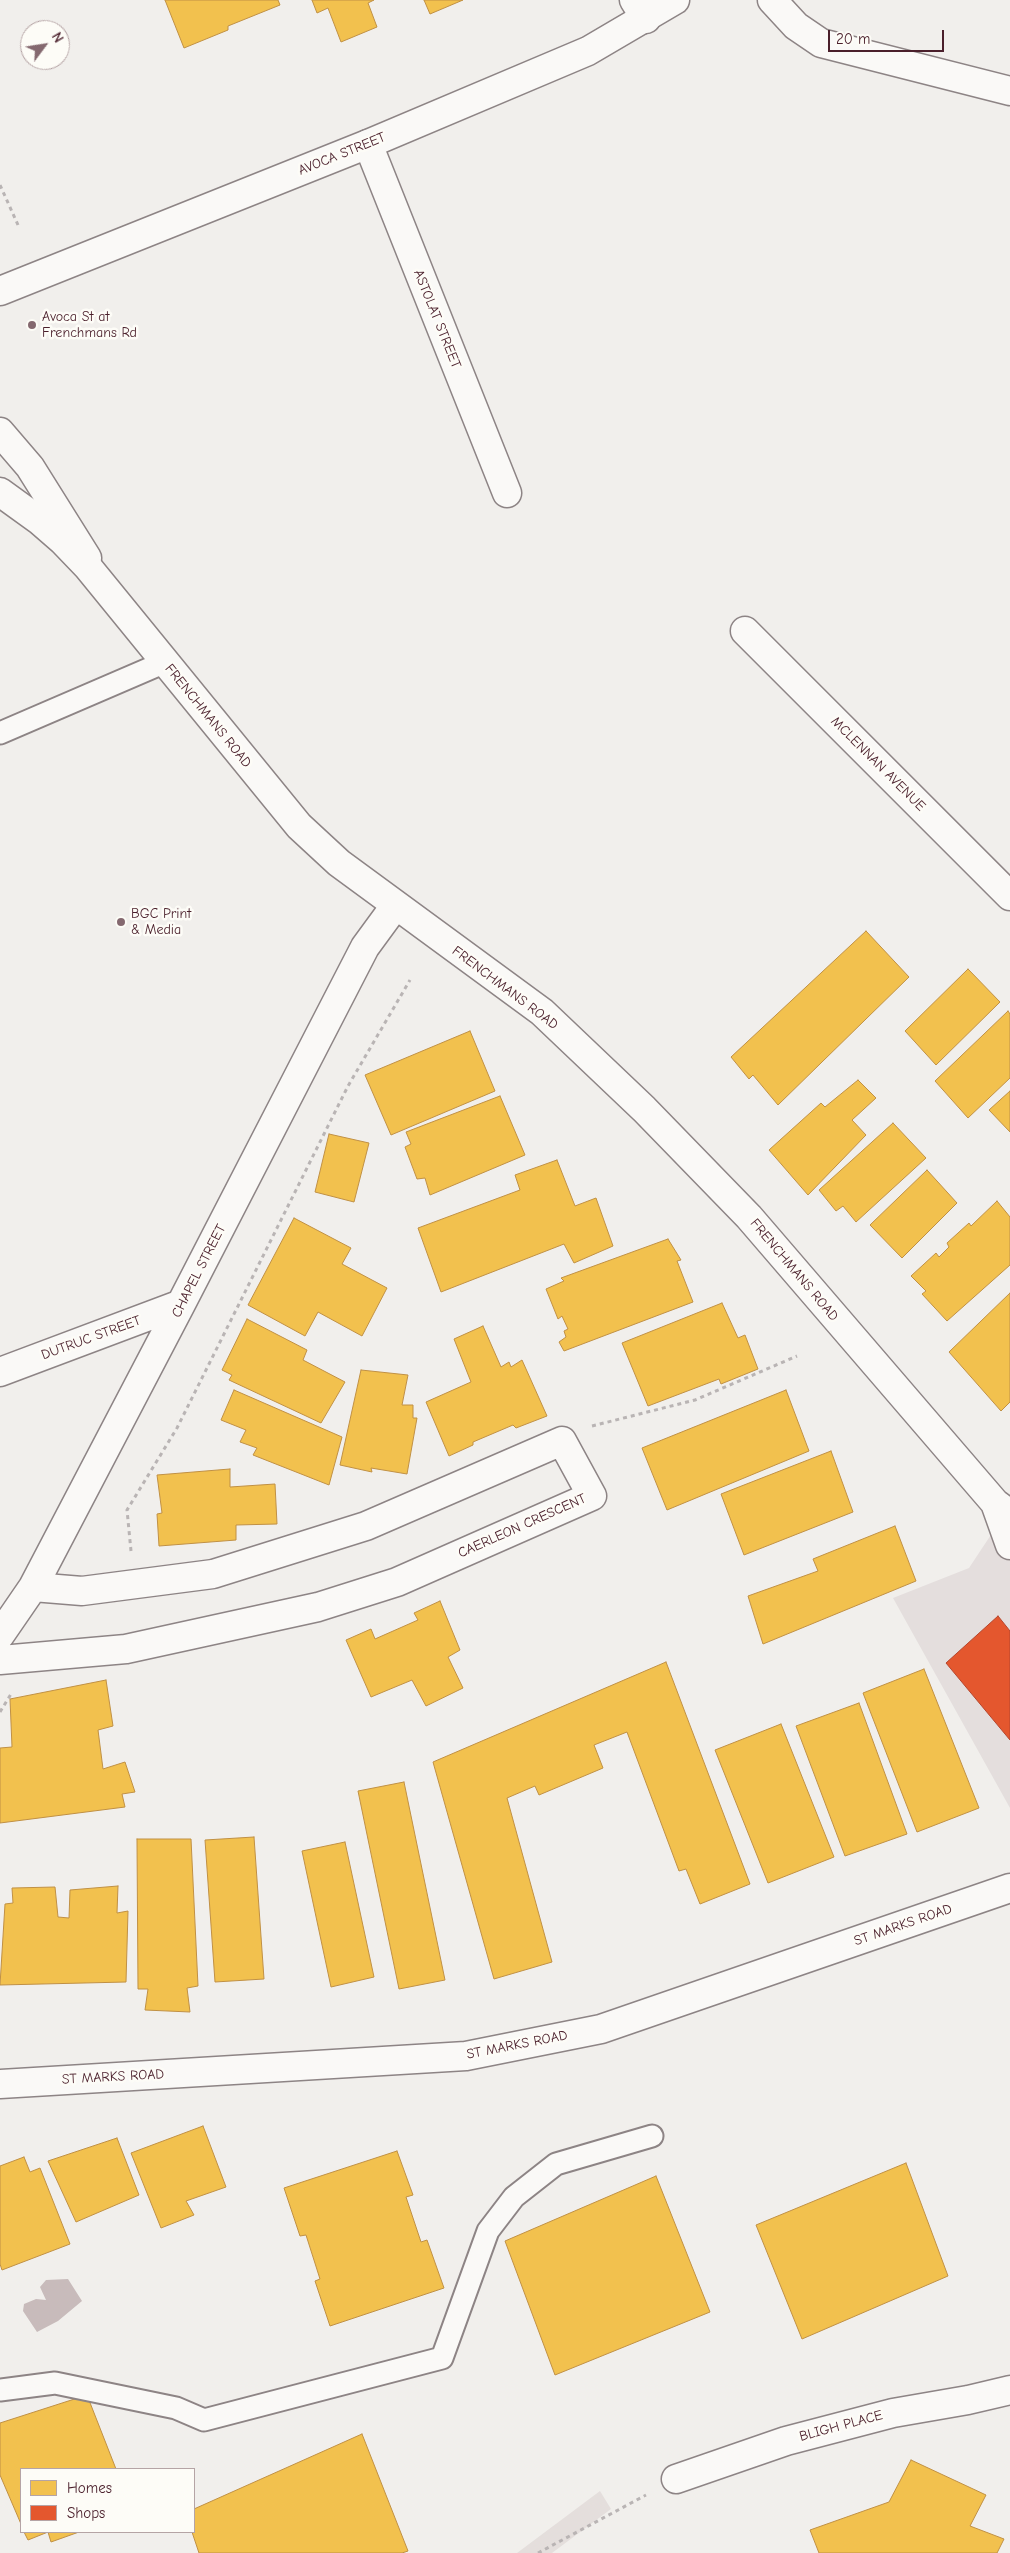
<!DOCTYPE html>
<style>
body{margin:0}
#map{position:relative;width:1010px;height:2553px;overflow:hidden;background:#f1efec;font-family:"Comic Neue",sans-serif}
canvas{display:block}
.legend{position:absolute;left:20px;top:2468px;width:175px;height:65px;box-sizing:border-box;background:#fdfcf7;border:1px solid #b5a4a5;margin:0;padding:6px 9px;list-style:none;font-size:15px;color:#4a1f2b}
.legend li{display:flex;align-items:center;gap:10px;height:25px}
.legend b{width:25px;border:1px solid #b5a4a5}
.north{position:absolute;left:20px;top:20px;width:50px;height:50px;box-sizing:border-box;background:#fdfcf7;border:1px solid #b5a4a5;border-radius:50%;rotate:59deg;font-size:14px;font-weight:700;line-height:20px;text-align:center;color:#4a1f2b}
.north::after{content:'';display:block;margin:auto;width:18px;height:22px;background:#84686f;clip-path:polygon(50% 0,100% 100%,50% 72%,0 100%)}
.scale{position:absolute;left:828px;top:30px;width:116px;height:22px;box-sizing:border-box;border:2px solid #4a1f2b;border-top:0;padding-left:6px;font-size:15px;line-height:18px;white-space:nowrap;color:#4a1f2b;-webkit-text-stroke:4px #fdfcf7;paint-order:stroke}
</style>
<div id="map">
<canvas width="1010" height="2553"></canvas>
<ul class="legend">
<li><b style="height:14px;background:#f2c14e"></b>Homes</li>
<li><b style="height:14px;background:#e4572e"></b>Shops</li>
</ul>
<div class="north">N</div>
<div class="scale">20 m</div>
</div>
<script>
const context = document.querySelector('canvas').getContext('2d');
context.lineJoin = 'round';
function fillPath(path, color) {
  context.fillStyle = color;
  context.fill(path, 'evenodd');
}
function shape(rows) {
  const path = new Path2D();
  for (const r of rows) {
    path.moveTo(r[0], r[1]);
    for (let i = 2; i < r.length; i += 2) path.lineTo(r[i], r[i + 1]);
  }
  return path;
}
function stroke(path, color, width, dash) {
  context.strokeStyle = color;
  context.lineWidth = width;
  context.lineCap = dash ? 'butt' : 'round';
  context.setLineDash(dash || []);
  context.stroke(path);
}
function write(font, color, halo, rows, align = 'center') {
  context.font = font + ' "Comic Neue",sans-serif';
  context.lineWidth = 5;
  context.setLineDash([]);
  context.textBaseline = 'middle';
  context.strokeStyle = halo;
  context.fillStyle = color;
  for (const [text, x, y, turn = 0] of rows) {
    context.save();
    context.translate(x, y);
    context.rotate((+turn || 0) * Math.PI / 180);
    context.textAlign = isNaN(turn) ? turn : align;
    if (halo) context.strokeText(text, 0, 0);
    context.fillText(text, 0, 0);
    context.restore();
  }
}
fillPath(shape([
 [1010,1506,1010,1808,893,1598,969,1568]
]), '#e4dedd');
fillPath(shape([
 [600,2491,611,2509,552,2553,517,2553]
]), '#e4dedc');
fillPath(shape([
 [68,2279,82,2301,58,2321,37,2332,23,2311,24,2304,36,2299,46,2300,40,2287,46,2280]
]), '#c8bbbb');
const homes = shape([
 [165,0,278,0,280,5,228,26,228,30,184,48,165,0],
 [312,0,374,0,368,3,377,27,341,42,328,8,317,13,312,0],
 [424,0,463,0,430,14,424,0],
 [866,931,909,977,778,1105,753,1075,749,1079,731,1057,866,931],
 [968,969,1000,1002,936,1065,905,1031,968,969],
 [1008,1011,1010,1014,1010,1078,968,1118,935,1081,1008,1011],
 [470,1031,495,1091,391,1135,365,1075,470,1031],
 [858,1080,876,1098,852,1120,866,1135,808,1195,769,1150,821,1103,825,1107,858,1080],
 [1010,1091,1010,1132,989,1110,1010,1091],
 [500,1096,525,1155,430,1195,425,1178,417,1179,405,1147,411,1144,406,1132,500,1096],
 [893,1123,926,1158,856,1222,843,1206,836,1211,819,1190,893,1123],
 [329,1134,369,1143,354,1202,315,1192,329,1134],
 [557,1160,575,1206,596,1198,613,1246,574,1263,564,1244,441,1292,418,1228,520,1190,515,1175,557,1160],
 [927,1170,957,1203,902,1258,870,1225,927,1170],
 [997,1201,1010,1217,1010,1265,947,1321,922,1294,926,1291,911,1276,936,1253,939,1257,949,1247,947,1243,969,1223,971,1226,997,1201],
 [294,1218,351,1248,342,1264,387,1288,362,1336,318,1312,305,1336,248,1305,294,1218],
 [668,1239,681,1260,677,1261,693,1302,564,1351,559,1342,566,1337,564,1331,568,1329,562,1316,558,1319,546,1289,564,1281,561,1278,668,1239],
 [1010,1293,1010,1402,1001,1411,949,1352,1010,1293],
 [722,1303,738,1338,745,1335,758,1369,721,1384,719,1379,648,1406,622,1343,722,1303],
 [247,1319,307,1350,303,1360,345,1382,321,1423,229,1380,232,1375,222,1370,247,1319],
 [483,1326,501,1367,509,1362,511,1367,522,1360,547,1416,516,1428,513,1425,473,1442,473,1445,449,1456,426,1402,471,1382,454,1339,483,1326],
 [361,1370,408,1375,402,1405,413,1405,413,1418,417,1418,407,1474,371,1468,372,1472,340,1465,361,1370],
 [234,1390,342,1437,329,1485,253,1455,257,1448,240,1442,246,1430,221,1420,234,1390],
 [786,1390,809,1451,667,1510,642,1448,786,1390],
 [831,1451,853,1512,744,1555,721,1494,831,1451],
 [230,1469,230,1487,275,1484,277,1524,236,1525,236,1540,159,1546,157,1514,162,1513,157,1475,230,1469],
 [895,1526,916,1581,763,1644,748,1596,818,1571,813,1559,895,1526],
 [440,1601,460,1650,448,1657,463,1688,426,1706,412,1680,371,1697,346,1640,371,1629,375,1639,418,1620,414,1613,440,1601],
 [666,1662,750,1884,700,1904,686,1869,679,1871,627,1732,594,1745,603,1768,539,1795,535,1786,507,1798,552,1962,494,1979,433,1762,666,1662],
 [924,1669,979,1808,917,1832,863,1693,924,1669],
 [106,1680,113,1726,98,1730,103,1769,125,1762,135,1792,122,1794,125,1807,0,1823,0,1748,12,1747,10,1699,106,1680],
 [859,1703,907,1834,845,1856,796,1726,859,1703],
 [781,1724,834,1857,768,1883,715,1750,781,1724],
 [404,1782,445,1980,399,1989,358,1791,404,1782],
 [254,1837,264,1979,215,1982,205,1840,254,1837],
 [137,1839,191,1839,198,1986,187,1988,190,2012,145,2010,148,1989,138,1989,137,1839],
 [345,1842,374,1977,331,1987,302,1851,345,1842],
 [118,1886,117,1913,128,1911,126,1982,0,1985,5,1904,13,1903,12,1888,55,1887,58,1917,69,1918,70,1890,118,1886],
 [203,2126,226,2187,186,2201,194,2215,161,2228,131,2153,203,2126],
 [117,2138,139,2195,76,2222,48,2161,117,2138],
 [397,2151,413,2195,406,2197,421,2242,427,2240,444,2288,330,2326,315,2281,320,2279,306,2235,300,2236,284,2188,397,2151],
 [24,2157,30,2172,40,2168,70,2244,2,2270,0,2264,0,2166,24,2157],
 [906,2163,948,2276,802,2339,756,2225,906,2163],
 [656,2176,710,2312,555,2375,505,2241,656,2176],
 [87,2395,116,2469,21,2469,21,2524,0,2475,0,2423,87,2395],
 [362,2434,408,2551,402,2553,199,2553,192,2532,194,2532,194,2509,362,2434],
 [911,2460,986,2495,970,2526,1004,2539,997,2553,819,2553,810,2530,889,2502,911,2460],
 [24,2532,48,2532,28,2540,24,2532],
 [48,2532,79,2532,51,2542,48,2532]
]);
fillPath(homes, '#f2c14e');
stroke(homes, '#c09044', 1);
const shops = shape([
 [998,1616,1010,1631,1010,1740,946,1663,998,1616]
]);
fillPath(shops, '#e4572e');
stroke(shops, '#b6462d', 1);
const service = shape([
 [0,733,165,662],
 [0,2390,55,2383,176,2408,204,2420,442,2358,488,2231,514,2197,556,2164,652,2136]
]);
const minor = shape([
 [772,0,796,26,821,43,1010,91],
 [368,144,507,493],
 [745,631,1010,896],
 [0,1372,181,1304],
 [0,1635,33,1587,181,1304,365,947,395,906],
 [0,1660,126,1649,318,1607,397,1582,592,1496,562,1441,366,1526,213,1574,82,1591,33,1587],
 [0,2084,466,2056,601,2029,1010,1888],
 [676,2479,786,2441,893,2413,968,2400,1010,2390]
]);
const tertiary = shape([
 [634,0,646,19]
]);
const secondary = shape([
 [0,291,368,144,588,51,675,0],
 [0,432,30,467,87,558]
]);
const primary = shape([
 [0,492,40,521,63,541,87,566,299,826,339,863,542,1012,644,1109,749,1217,995,1503,1010,1514],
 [995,1503,1010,1545]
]);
stroke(service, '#8d8485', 25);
stroke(minor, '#8d8485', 31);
stroke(tertiary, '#8d8485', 31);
stroke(secondary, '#8d8485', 31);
stroke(primary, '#8d8485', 31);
stroke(shape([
 [0,185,18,225],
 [592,1426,695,1400,797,1356],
 [131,1551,127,1510,177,1428,348,1086,410,980],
 [0,1712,11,1694],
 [538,2553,646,2495]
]), '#b9b4b4', 3, [4, 4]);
stroke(service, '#faf9f7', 21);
stroke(minor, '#faf9f7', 28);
stroke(tertiary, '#faf9f7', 28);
stroke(secondary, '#faf9f7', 28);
stroke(primary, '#faf9f7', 28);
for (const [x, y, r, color] of [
 [32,325,5,"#84686f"],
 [121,922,5,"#84686f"]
]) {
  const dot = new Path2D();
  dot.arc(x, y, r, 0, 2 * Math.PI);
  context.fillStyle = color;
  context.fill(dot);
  stroke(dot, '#fdfcf7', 2);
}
write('14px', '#4a1f2b', '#fdfcf7', [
 ["AVOCA STREET",342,154,-22],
 ["ASTOLAT STREET",437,319,68],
 ["FRENCHMANS ROAD",208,716,51],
 ["MCLENNAN AVENUE",878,764,45],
 ["FRENCHMANS ROAD",505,988,37],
 ["FRENCHMANS ROAD",794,1270,50],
 ["CHAPEL STREET",199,1271,-63],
 ["DUTRUC STREET",91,1338,-20],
 ["CAERLEON CRESCENT",522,1526,-24],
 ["ST MARKS ROAD",903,1925,-19],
 ["ST MARKS ROAD",517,2045,-11],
 ["ST MARKS ROAD",113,2077,-3],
 ["BLIGH PLACE",841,2426,-15]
]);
write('14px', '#4a1f2b', '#fdfcf7', [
 ["Avoca St at",42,317],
 ["Frenchmans Rd",42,333],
 ["BGC Print",131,914],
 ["& Media",131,930]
], 'left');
</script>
